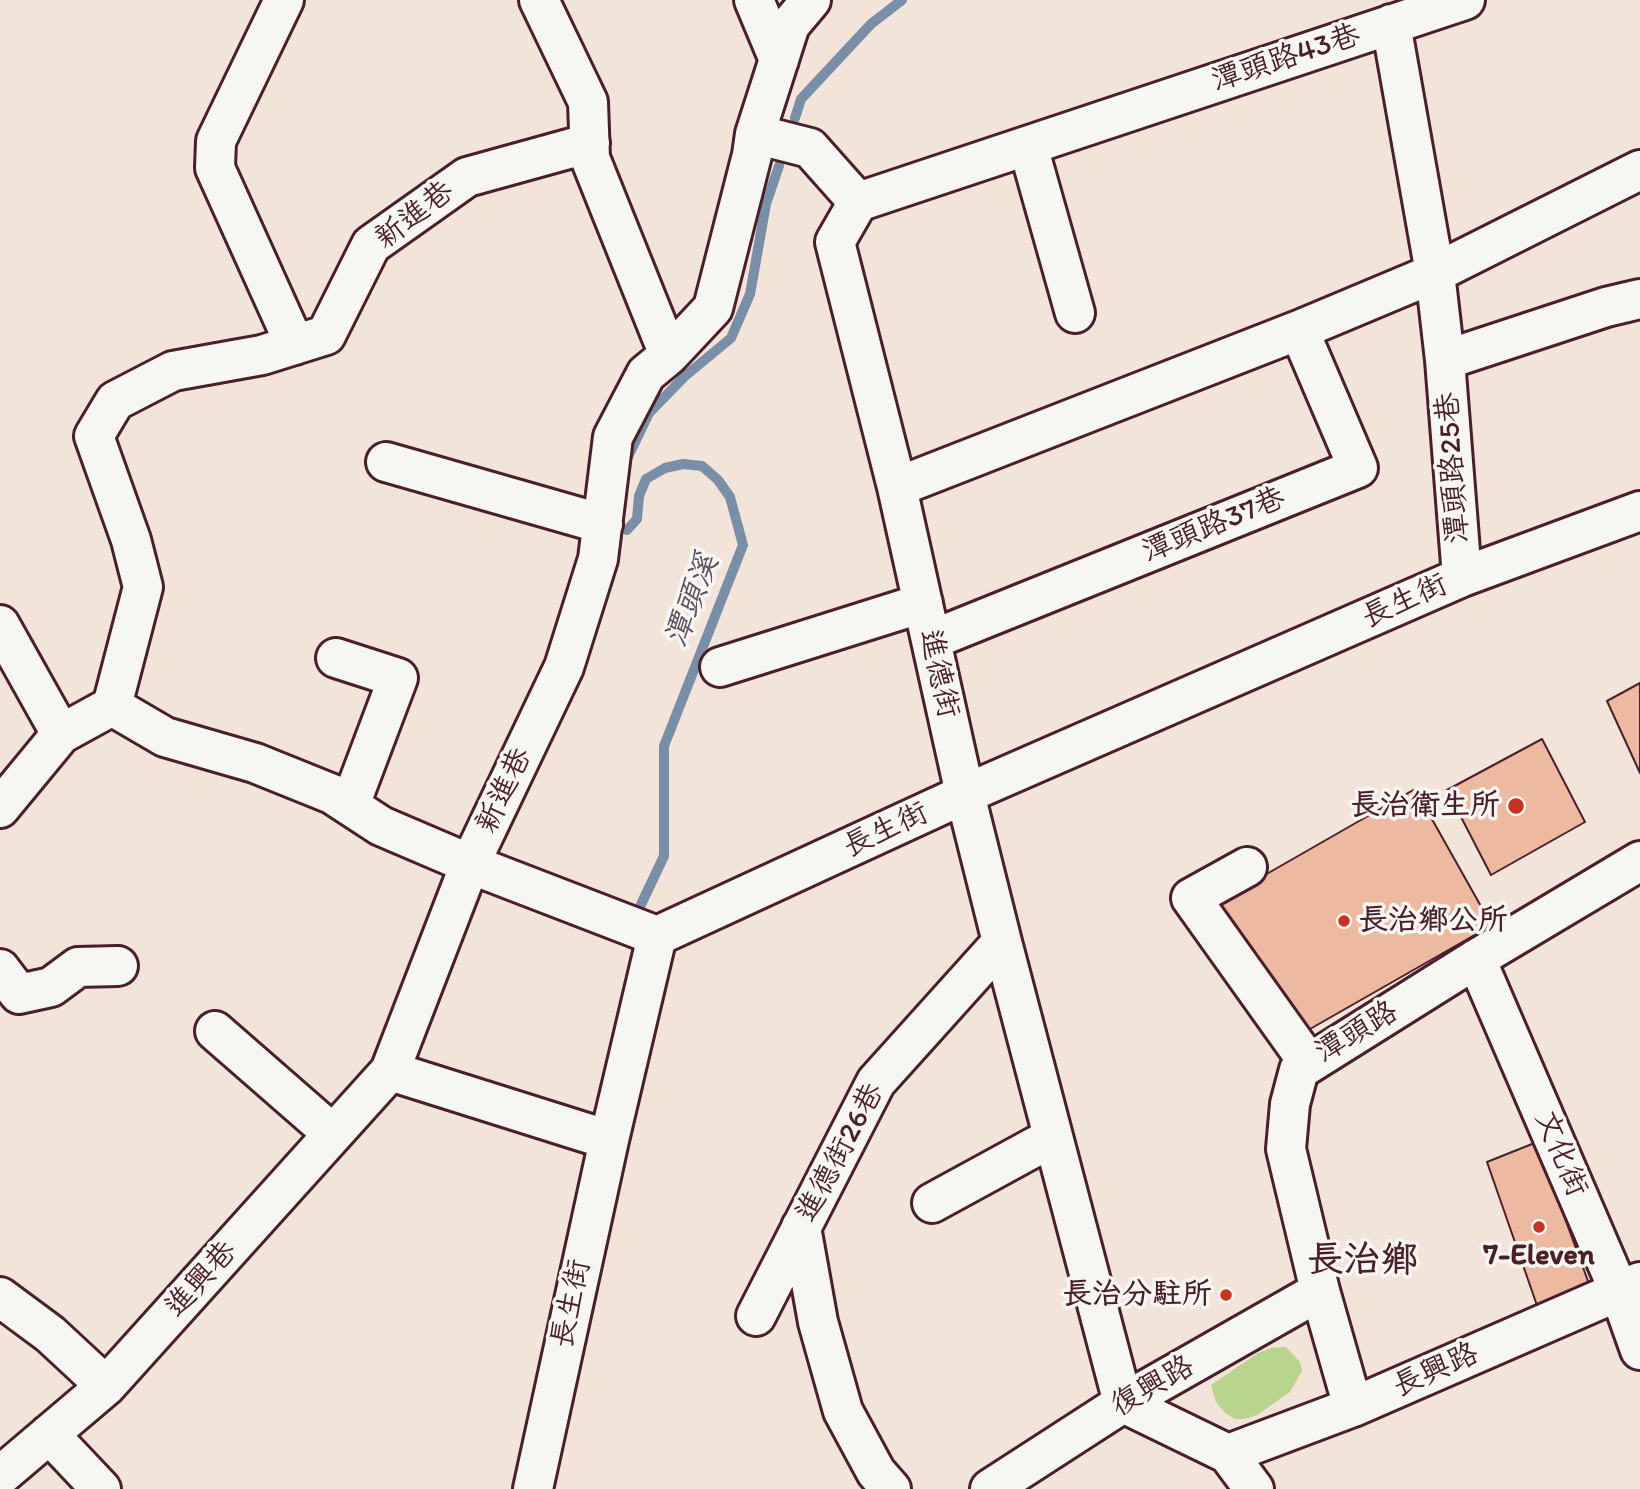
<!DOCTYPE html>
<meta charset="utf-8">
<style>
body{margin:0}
canvas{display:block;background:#f3e4d9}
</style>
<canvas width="1640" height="1489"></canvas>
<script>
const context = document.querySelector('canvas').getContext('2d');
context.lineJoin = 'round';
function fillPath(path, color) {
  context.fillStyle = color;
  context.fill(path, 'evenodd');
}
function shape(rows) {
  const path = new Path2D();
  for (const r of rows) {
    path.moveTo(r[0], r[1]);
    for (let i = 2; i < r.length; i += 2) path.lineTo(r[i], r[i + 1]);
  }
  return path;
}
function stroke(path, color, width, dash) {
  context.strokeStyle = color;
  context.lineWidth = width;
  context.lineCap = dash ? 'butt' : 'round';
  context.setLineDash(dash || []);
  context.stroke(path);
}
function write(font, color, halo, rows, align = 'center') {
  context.font = font + ' Itim,"LXGW WenKai TC",sans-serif';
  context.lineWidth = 7;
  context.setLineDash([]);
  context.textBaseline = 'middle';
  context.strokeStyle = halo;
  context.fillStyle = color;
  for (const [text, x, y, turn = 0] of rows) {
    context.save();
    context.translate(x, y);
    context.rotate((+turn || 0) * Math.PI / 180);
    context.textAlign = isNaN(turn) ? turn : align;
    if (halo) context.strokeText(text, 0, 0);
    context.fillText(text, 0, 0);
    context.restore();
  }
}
fillPath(shape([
 [1286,1347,1300,1362,1302,1371,1290,1392,1257,1415,1245,1419,1235,1419,1225,1413,1216,1402,1211,1385,1258,1353,1271,1348]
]), '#b9d58d');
stroke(shape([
 [795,118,801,99,871,24,902,0],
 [625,463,649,413,684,377,731,338,750,294,766,204,779,166],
 [620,520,620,528,627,530,637,519,639,496,646,479,665,468,683,464,702,466,718,480,730,497,743,545,664,746,664,856,637,913]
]), '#798fa8', 10);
const building = shape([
 [1640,683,1640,773,1607,701,1640,683],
 [1542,739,1585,822,1491,875,1447,790,1542,739],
 [1415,789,1487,917,1494,924,1275,1049,1195,915,1415,789],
 [1537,1142,1592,1292,1540,1314,1487,1162,1537,1142]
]);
fillPath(building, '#edb9a0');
stroke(building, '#4a1f2b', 2);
const minor = shape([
 [284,0,216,141,215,168,295,345],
 [539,0,588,102,590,158,669,355],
 [754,0,779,60],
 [1391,24,1435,273,1445,360,1462,577],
 [755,134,810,148,858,202],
 [1028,146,1075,313],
 [1445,360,1606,307,1640,299],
 [386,462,603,524],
 [897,487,1299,330,1435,273,1640,170],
 [0,625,61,734],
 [931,640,1358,468,1299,330],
 [336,658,398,678,350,805],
 [720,667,923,603],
 [112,706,143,587,131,540,94,436,115,401,173,371,262,355,326,335,371,245,467,177,590,143],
 [0,808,61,734,112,706,165,737,255,763,332,794,381,826,470,864,657,936],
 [1247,867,1191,898,1308,1062],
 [1476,959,1619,1291,1640,1350],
 [0,969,19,994,51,987,78,967,118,966],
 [215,1031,333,1134],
 [390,1071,609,1140],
 [932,1203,1053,1137],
 [801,1227,818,1322,843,1411,876,1472,891,1489],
 [0,1297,50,1334,106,1386],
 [756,1316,876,1082,1002,942],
 [1123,1403,1002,942,965,794,897,487,835,242,858,202,1465,0],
 [1123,1403,1228,1454,1254,1489],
 [1353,1407,1320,1291,1286,1149,1290,1104,1299,1070,1476,959,1640,861],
 [49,1434,101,1489],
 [1228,1454,1353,1407,1640,1282],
 [0,1476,106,1386,390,1071,470,864,564,667,598,559,613,437,646,374,669,355,713,308,752,155,755,134,790,25,811,0],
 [533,1489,609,1140,657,936,965,794,1462,577,1640,511],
 [990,1489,1123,1403,1320,1291]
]);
stroke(minor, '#4a1f2b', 44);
stroke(minor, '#f6f6f2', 38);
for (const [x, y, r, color] of [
 [1516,806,9,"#c8321e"],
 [1344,921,7,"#c8321e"],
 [1539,1227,7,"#c8321e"],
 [1226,1295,7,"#c8321e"]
]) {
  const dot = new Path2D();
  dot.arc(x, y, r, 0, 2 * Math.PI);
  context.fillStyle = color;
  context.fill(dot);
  stroke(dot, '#f6f6f2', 2.5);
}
write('30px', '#4a1f2b', '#f6f6f2', [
 ["潭頭路43巷",1286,59,-18],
 ["新進巷",415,216,-38],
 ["潭頭路25巷",1454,468,-94],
 ["潭頭路37巷",1214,526,-22],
 ["長生街",1405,602,-24],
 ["進德街",938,674,77],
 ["新進巷",505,791,-65],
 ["長生街",886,831,-25],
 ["潭頭路",1357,1033,-31],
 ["進德街26巷",841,1153,-62],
 ["文化街",1560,1154,67],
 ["進興巷",202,1280,-48],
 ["長生街",572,1304,-78],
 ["長興路",1436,1371,-24],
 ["復興路",1153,1387,-30]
]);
write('bold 30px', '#4a1f2b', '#f6f6f2', [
 ["長治衛生所",1500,806],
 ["長治鄉公所",1358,921,"left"],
 ["7-Eleven",1539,1256,"center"],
 ["長治分駐所",1212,1295]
], 'right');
write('italic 32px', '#5e4e5f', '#f6f6f2', [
 ["潭頭溪",693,601,-69]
]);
write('bold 37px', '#4a1f2b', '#f6f6f2', [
 ["長治鄉",1362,1262]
]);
</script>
